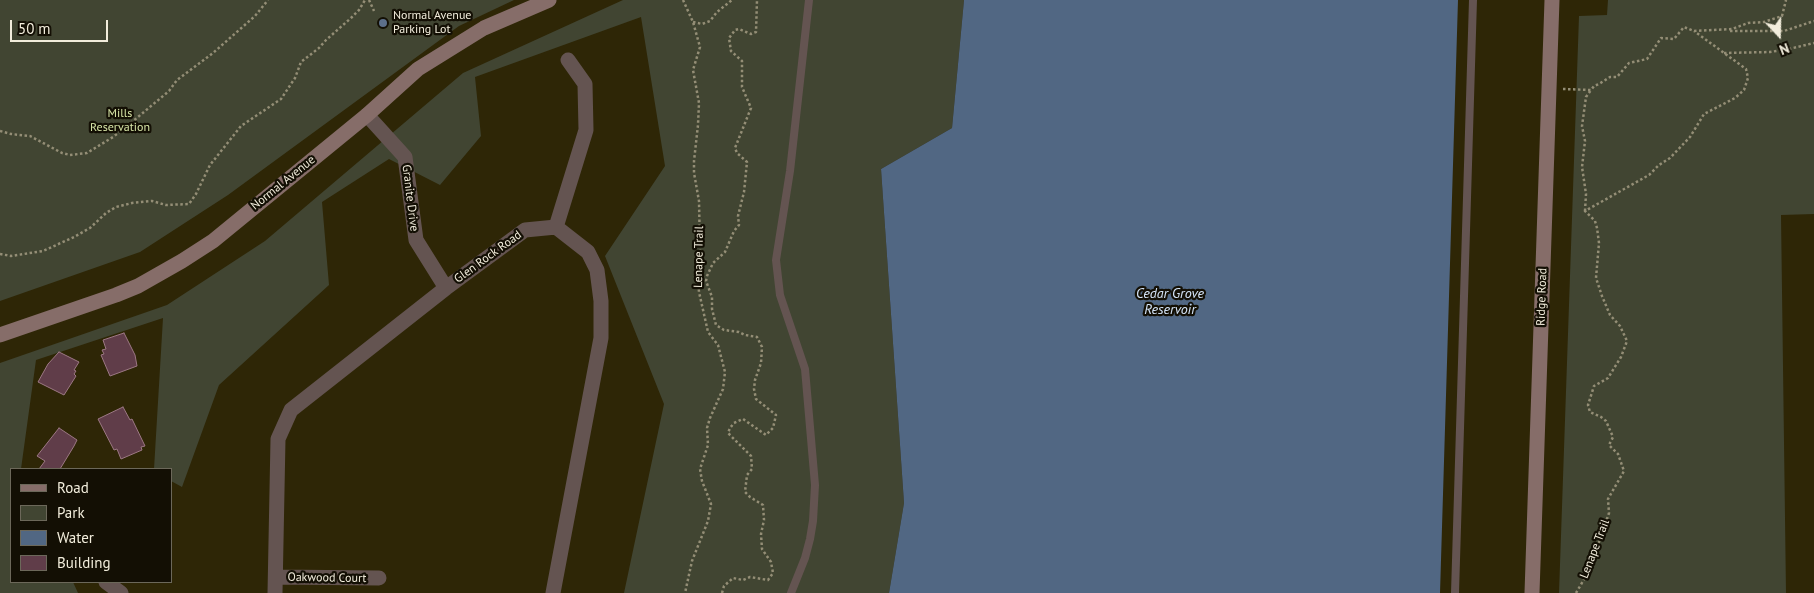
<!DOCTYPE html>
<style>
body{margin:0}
#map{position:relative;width:1814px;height:593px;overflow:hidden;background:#2e2606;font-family:"PT Sans",sans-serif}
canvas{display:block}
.legend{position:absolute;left:10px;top:468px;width:162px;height:115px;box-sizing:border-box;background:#130f04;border:1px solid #6c685a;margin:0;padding:6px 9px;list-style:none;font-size:15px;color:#f2eddc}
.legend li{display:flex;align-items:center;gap:10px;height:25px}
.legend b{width:25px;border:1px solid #6c685a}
.north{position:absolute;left:1754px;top:10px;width:50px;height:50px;-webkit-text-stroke:4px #130f04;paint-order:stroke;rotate:159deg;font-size:14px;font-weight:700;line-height:20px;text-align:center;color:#f2eddc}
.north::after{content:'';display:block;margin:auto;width:18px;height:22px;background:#f2eddc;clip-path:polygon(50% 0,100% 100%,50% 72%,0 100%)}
.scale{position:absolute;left:10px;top:20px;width:98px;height:22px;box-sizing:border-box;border:2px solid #f2eddc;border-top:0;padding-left:6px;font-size:15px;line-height:18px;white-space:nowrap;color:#f2eddc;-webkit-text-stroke:4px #130f04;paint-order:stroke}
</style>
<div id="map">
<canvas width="1814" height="593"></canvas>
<ul class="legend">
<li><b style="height:6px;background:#866d69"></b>Road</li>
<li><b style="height:14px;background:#414532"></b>Park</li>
<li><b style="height:14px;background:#516783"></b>Water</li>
<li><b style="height:14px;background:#603d49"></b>Building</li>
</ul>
<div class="north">N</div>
<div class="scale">50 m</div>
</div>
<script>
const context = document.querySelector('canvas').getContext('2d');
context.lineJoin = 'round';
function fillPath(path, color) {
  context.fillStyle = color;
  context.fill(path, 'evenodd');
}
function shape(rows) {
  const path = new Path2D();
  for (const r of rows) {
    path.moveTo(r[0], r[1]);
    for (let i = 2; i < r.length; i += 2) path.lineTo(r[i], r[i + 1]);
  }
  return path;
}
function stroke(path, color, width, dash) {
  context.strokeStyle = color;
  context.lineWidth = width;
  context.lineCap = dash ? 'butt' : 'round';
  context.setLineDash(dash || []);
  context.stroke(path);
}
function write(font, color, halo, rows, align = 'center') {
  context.font = font + ' "PT Sans",sans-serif';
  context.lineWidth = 4.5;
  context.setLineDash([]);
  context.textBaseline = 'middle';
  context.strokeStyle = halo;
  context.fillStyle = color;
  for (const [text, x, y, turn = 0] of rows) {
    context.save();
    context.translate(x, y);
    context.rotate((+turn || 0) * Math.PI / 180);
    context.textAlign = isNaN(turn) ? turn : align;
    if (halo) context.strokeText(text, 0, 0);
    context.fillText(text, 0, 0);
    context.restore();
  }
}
fillPath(shape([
 [0,0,514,0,459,26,228,195,140,252,0,301],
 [623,0,964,0,952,128,881,169,904,503,889,593,624,593,664,404,605,256,665,166,641,17,475,77,481,136,440,185,389,159,322,202,329,285,219,385,182,487,171,481,171,469,154,469,163,318,36,360,21,469,11,469,11,582,73,582,78,593,0,593,0,363,167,305,265,241,463,73],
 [1608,0,1814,0,1814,214,1781,215,1786,593,1559,593,1579,16,1607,15]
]), '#414532');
fillPath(shape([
 [964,0,1458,0,1440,593,889,593,904,503,881,169,952,128]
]), '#516783');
const building = shape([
 [124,333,135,355,137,366,110,376,101,355,104,354,102,350,106,349,103,340,124,333],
 [59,352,79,362,74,370,76,371,74,374,76,376,64,395,38,382,48,364,59,352],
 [123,407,130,420,132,419,145,446,141,447,142,450,121,459,117,449,114,450,98,419,123,407],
 [59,428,77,440,74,446,60,469,39,469,45,461,37,456,59,428]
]);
fillPath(building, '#603d49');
stroke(building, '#9c7884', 1);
stroke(shape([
 [369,0,374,11],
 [683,0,693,22,700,47,693,70,699,103,698,125,694,161,694,173,699,201,700,251,697,269,699,292,708,332,718,345,725,372,723,389,710,418,707,428,708,445,700,469,702,481,711,504,708,521,692,561,685,593],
 [693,22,702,24,710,21,717,12,732,0],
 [1730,31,1784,31,1814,21],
 [1724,53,1770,52,1789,49,1814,43],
 [1563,89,1591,90,1594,86,1599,84,1610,77,1617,77,1629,63,1647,59,1661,38,1674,39,1684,27,1694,31,1732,29,1748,23,1764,22,1782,16,1786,0],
 [0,131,11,134,30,136,62,153,70,155,87,153,113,137,132,122,169,91,177,80,213,53,255,16,268,0],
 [1585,211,1586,194,1582,167,1585,141,1582,126,1586,97,1591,90],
 [0,254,11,256,43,251,74,237,90,228,106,213,116,207,132,203,152,201,166,205,189,204,196,194,210,165,241,126,281,99,295,78,301,62,319,48,326,40,351,18,359,10,365,0],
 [722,593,724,586,733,578,743,580,750,577,768,580,773,573,771,562,762,549,761,534,764,520,763,505,750,497,745,492,747,475,752,469,751,456,728,433,730,428,734,423,743,419,766,435,773,428,776,415,756,399,754,389,755,380,761,363,762,347,757,337,745,335,739,332,724,330,716,325,712,309,712,297,706,281,707,276,713,263,725,252,734,231,739,225,738,216,744,192,747,162,737,153,735,148,751,108,742,87,742,61,731,51,729,38,735,30,739,29,751,34,756,32,757,0],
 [1576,593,1589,571,1609,513,1608,499,1624,471,1618,454,1609,445,1613,437,1606,421,1601,417,1590,412,1588,405,1594,386,1608,378,1621,357,1627,341,1620,326,1610,315,1602,296,1596,278,1599,243,1597,228,1595,221,1585,211,1649,175,1659,165,1670,158,1690,137,1704,114,1735,98,1744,90,1748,78,1746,69,1694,31]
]), '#948e76', 2.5, [2.5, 2.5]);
stroke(shape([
 [791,593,805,558,810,539,813,521,815,485,805,369,780,295,776,260,790,171,809,0],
 [1455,593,1473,0]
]), '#645451', 8);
stroke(shape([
 [367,115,405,157,416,240,446,288],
 [556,227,586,130,585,84,568,60],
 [276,577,379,578],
 [106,582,121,593],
 [275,593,278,439,291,410,446,288,525,230,556,227,588,252,597,270,601,301,601,338,553,593]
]), '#645451', 15);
stroke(shape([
 [0,335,116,295,138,286,182,261,213,241,367,115,418,69,484,28,549,0],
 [1532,593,1552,0]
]), '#866d69', 15);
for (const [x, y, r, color] of [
 [383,23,5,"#5c6f8a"]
]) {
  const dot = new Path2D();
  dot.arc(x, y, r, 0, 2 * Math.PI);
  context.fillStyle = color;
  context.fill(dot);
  stroke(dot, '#130f04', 2);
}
write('12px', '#f2eddc', '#130f04', [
 ["Normal Avenue",393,16],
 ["Parking Lot",393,30]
], 'left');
write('12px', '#d7e5a7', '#130f04', [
 ["Mills",120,114],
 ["Reservation",120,128]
]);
write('12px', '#f2eddc', '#130f04', [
 ["Normal Avenue",283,183,-39],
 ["Granite Drive",410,198,83],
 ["Glen Rock Road",488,257,-36],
 ["Lenape Trail",699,257,-89],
 ["Ridge Road",1542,297,-88],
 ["Lenape Trail",1595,549,-69],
 ["Oakwood Court",327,578,1]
]);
write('italic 14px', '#d5e5f9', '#130f04', [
 ["Cedar Grove",1170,294],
 ["Reservoir",1170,310]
]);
</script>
